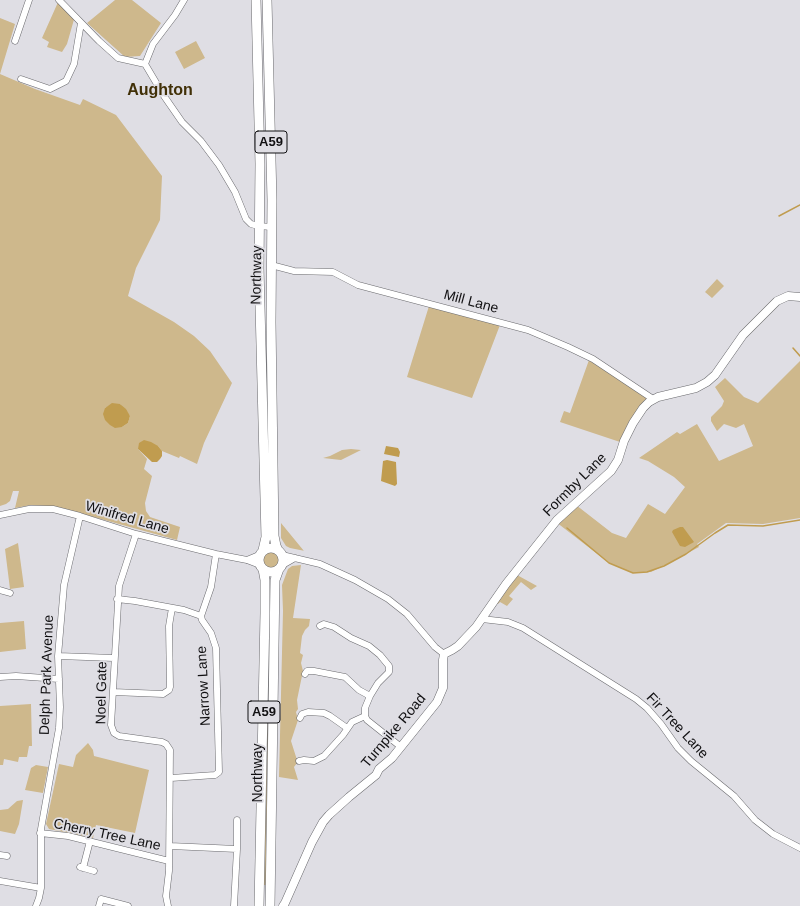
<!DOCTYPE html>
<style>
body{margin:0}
canvas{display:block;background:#dfdee4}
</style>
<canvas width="800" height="906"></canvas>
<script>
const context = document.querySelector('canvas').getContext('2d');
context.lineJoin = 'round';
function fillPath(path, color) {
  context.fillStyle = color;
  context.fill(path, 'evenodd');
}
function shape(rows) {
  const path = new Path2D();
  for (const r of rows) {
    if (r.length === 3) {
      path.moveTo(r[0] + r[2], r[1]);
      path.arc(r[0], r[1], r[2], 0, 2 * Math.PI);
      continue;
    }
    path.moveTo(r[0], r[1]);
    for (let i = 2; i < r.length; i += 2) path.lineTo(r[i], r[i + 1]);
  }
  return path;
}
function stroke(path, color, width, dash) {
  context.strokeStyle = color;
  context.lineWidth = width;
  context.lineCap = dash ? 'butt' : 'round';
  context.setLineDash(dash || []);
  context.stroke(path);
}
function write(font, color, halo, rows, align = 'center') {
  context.font = font + ' Arial,sans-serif';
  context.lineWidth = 3.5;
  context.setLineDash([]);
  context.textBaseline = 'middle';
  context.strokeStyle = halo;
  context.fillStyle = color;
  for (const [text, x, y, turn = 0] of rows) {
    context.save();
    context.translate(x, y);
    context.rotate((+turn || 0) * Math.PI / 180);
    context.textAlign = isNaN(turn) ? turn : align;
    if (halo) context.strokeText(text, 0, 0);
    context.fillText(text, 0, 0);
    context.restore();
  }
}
fillPath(shape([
 [59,0,75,16,67,44,62,52,47,47,49,42,42,38],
 [115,0,132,0,161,23,140,56,125,57,87,23],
 [0,18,15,24,0,74,35,89,80,105,83,99,116,115,162,176,160,220,136,268,128,296,174,322,194,336,210,351,232,383,204,443,197,464,180,456,179,458,162,451,158,446,138,449,147,459,144,469,152,476,145,503,146,511,150,517,180,527,177,540,79,513,49,506,31,505,15,508,19,491,13,491,10,501,6,504,0,506],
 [112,404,120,404,130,416,128,423,122,427,105,408],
 [196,41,205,58,184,69,175,52],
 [717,279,724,286,712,298,705,292],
 [429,306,500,325,472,398,407,377],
 [589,360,647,398,635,413,620,442,560,422,564,411,570,413],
 [800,361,800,518,763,524,726,523,697,544,699,547,673,561,651,572,633,573,609,563,556,522,576,505,612,533,626,538,648,504,665,514,685,487,674,477,648,461,639,458,677,432,680,434,697,424,719,461,753,446,744,424,736,428,724,424,717,431,711,421,711,417,722,406,724,401,715,387,725,378,744,397,758,403],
 [351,449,361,450,341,460,323,458,330,456,342,450],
 [281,523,304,551,305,551,290,548,286,546,281,538],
 [18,543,24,587,10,589,5,549],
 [271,560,9],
 [301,565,293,618,310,619,309,626,305,630,302,636,300,653,303,655,301,663,303,671,297,700,298,709,296,712,298,720,291,741,297,760,297,763,294,767,298,780,279,777,283,611,282,585,288,569,292,566],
 [517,575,537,586,531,590,521,582,509,596,513,599,507,606,500,602,498,604,496,602],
 [24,621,26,649,0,652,0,623],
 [267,625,271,625,267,885,263,885],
 [31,704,32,746,29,746,27,757,19,757,18,762,4,759,3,765,0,765,0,706],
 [88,743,93,750,94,756,149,770,135,833,96,825,93,838,49,829,46,824,59,764,73,767,76,755],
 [36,765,48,767,43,793,25,790,31,768],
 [23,800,19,824,15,834,0,831,0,810,8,809,17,801]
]), '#ceb88c');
fillPath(shape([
 [112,403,120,404,126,409,130,416,128,423,122,427,115,428,110,425,105,420,103,414,105,408],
 [144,440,151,442,158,446,162,451,162,456,160,459,157,462,152,462,138,449,139,443],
 [386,446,398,448,400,452,399,457,384,454],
 [387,460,396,462,397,484,395,486,381,481,383,461],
 [680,527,683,527,694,542,685,547,680,546,672,532,673,530]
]), '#c09c4f');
stroke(shape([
 [779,216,800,205],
 [793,348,800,356],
 [567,528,609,563,633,573,647,572,664,566,686,554,715,533,728,525,763,526,800,520]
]), '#c09c4f', 1.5);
const minor = shape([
 [59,0,99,41,118,58,145,64],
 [184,0,175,15,153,44,145,64,164,96,182,122,201,141,219,165,235,192,246,219,251,224,258,226,272,227],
 [15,41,29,0],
 [21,79,50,89,66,81,74,64,81,23],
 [271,268,275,266,294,271,333,272,358,285,528,330,568,347,593,359,653,399],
 [0,515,29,509,53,509,80,516,136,534,216,554,247,560,260,565],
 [136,534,119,586,111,725,114,733,119,736,162,742,166,744,170,750,169,871,166,896,168,906],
 [282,555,320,564,355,580,388,599,407,614,435,647,444,654],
 [247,560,259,555],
 [281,566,295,558],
 [0,590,10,593],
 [117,599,135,601,184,610,201,616],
 [482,619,508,622,523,628,636,699,647,708,661,724,678,748,691,761,734,796,755,820,773,834,800,848],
 [320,626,324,624,334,627,351,638,369,646,380,655,389,666,389,672,378,683,370,696,365,708,365,716,367,720,401,747],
 [58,656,114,658],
 [305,674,307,671,314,671,345,677,359,690,370,696],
 [0,677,16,676,59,679],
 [113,692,163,694,169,690,170,687,169,626,172,608],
 [300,718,302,714,308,712,324,713,330,716,347,728],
 [299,761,304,760,314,761,324,756,343,735,352,722,365,716],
 [171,778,215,775,219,772,216,648,211,633,202,620,201,616,211,587,216,554],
 [40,833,68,836,169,861],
 [170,846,237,849],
 [0,855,7,856],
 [80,867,94,871],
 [83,868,90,841],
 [0,881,41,888],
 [36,906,39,898,41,888,41,829,59,728,60,707,58,656,64,585,80,516],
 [99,906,101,899,128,906],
 [234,906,237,849,237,820]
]);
const major = shape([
 [283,906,285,903,312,842,323,822,329,815,349,797,376,775,379,769,392,758,437,702,443,688,443,660,444,654,452,650,458,646,476,627,506,584,557,520,611,471,618,460,624,441,633,423,643,408,649,402,658,397,696,388,707,382,715,375,743,335,777,301,788,296,800,297]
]);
const highway = shape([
 [256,0,260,164,259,268,266,537,263,550],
 [267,0,272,200,271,322,274,536,276,546,278,550],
 [271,560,12],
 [259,906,265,613,265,580,263,569],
 [270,906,275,580,279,569]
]);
stroke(minor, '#6a6a6e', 7);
stroke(major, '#6a6a6e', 9);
stroke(highway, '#6a6a6e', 10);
stroke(minor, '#fff', 6);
stroke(major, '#fff', 8);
stroke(highway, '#fff', 9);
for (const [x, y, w] of [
 [271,142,32],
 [264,712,32]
]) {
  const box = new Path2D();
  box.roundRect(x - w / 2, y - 11, w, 22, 3);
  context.fillStyle = '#dfdee4';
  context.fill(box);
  stroke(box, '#111012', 1);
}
write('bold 13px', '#111012', null, [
 ["A59",271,142],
 ["A59",264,712]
]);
write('14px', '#111012', '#dfdee4', [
 ["Northway",257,275,-89],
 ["Mill Lane",471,302,15],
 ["Formby Lane",575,485,-45],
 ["Winifred Lane",127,518,16],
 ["Delph Park Avenue",47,675,-88],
 ["Narrow Lane",204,686,-93],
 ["Noel Gate",102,693,-89],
 ["Fir Tree Lane",677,726,47],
 ["Turnpike Road",394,731,-50],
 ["Northway",258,773,-90],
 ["Cherry Tree Lane",107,835,12]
]);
write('bold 16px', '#413007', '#dfdee4', [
 ["Aughton",160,91]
]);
</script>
